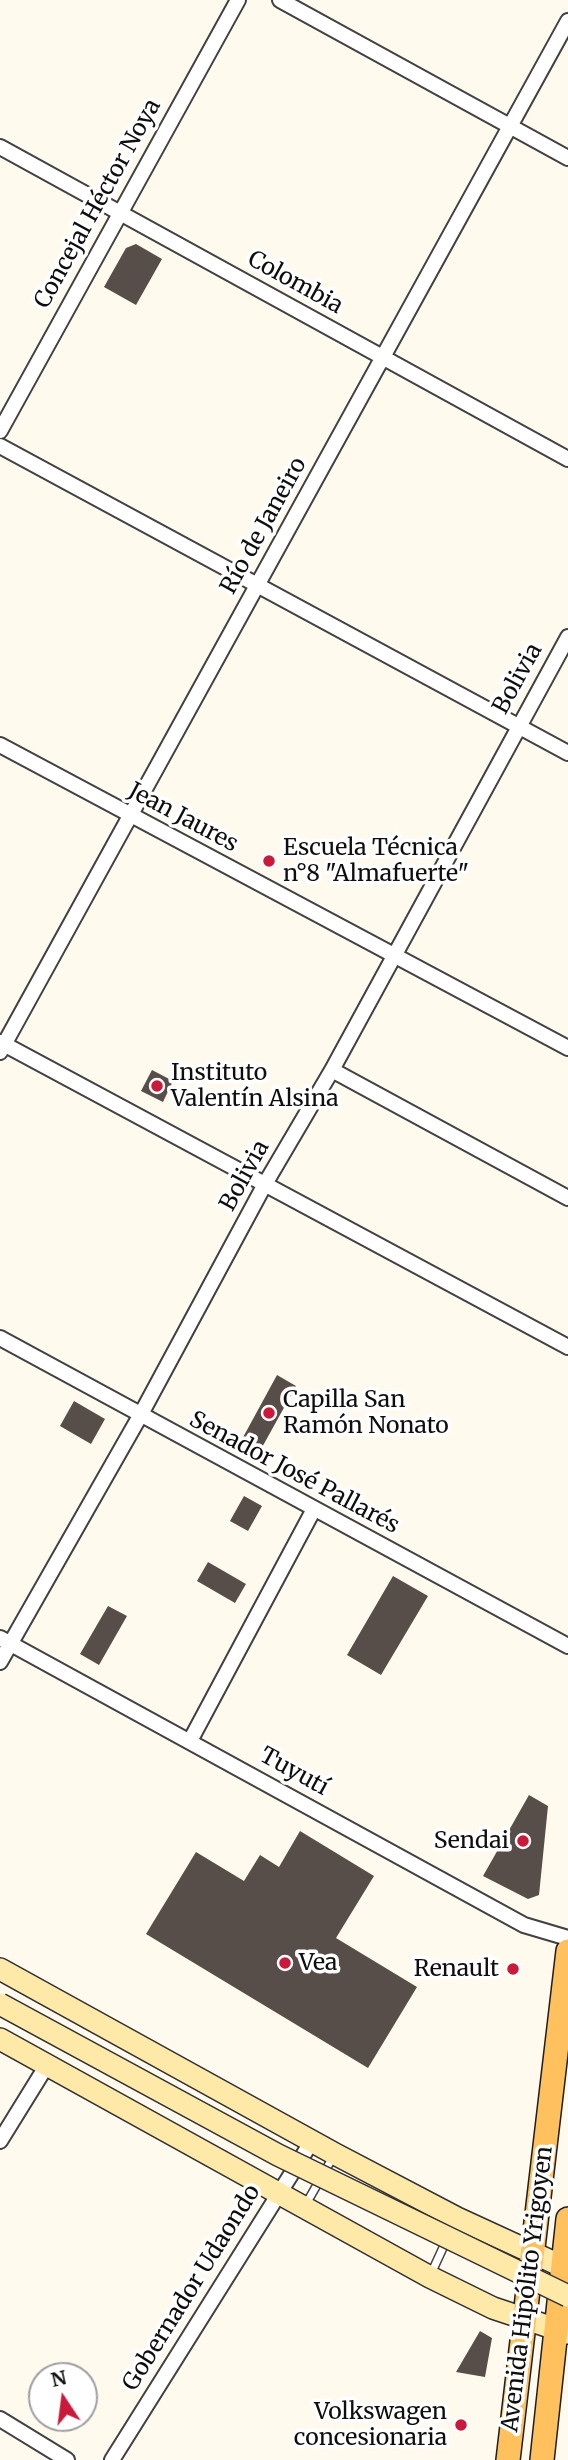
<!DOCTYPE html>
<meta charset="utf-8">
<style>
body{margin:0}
#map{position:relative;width:568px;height:2460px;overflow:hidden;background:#fff9ee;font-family:Merriweather,serif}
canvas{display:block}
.north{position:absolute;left:28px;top:2362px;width:70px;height:70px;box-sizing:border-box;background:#fff;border:2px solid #9f9f9f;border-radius:50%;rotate:347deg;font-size:19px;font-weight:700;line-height:28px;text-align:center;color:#0e0e0e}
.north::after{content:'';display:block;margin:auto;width:24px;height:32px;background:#c91a3c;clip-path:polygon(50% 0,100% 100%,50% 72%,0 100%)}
</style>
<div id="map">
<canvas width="568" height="2460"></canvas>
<div class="north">N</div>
</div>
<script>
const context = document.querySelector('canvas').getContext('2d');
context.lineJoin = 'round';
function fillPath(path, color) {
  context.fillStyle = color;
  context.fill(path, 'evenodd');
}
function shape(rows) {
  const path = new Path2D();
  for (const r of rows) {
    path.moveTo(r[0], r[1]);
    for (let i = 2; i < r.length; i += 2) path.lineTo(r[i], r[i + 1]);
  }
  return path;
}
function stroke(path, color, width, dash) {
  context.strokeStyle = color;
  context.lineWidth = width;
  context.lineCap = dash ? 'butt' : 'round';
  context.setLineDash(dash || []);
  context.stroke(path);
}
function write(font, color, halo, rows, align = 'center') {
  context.font = font + ' Merriweather,serif';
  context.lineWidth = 7;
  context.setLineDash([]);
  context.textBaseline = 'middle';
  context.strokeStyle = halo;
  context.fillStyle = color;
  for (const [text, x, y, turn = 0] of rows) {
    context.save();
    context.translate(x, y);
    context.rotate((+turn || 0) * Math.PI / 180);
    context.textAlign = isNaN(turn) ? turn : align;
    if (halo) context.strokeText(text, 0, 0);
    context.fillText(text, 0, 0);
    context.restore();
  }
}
fillPath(shape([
 [136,244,162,259,136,305,104,287,126,248],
 [152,1070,173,1081,163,1102,141,1091],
 [277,1375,296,1386,260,1451,241,1441],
 [74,1401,105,1419,91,1444,60,1426],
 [244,1496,262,1506,248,1531,230,1521],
 [208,1562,246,1584,235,1603,197,1581],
 [393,1576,428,1596,381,1675,347,1655],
 [108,1606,127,1616,99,1665,80,1654],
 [529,1795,548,1806,539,1895,528,1899,483,1876],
 [300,1831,374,1876,336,1938,417,1987,368,2068,146,1934,196,1852,244,1881,260,1855,279,1867],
 [480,2331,492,2338,485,2377,456,2372]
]), '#574d49');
const lane = shape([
 [306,2204,333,2157],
 [430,2276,447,2239]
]);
const street = shape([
 [280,0,568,158],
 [0,147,568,459],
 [0,431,238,0],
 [0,446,568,753],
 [0,745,568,1048],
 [0,1042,568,1347],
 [0,1052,568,21],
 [332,1070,568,1198],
 [0,1338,568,1646],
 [0,1638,524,1925,568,1938],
 [0,1662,140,1416,265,1184,332,1070,568,637],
 [190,1741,314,1509],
 [0,2141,47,2065],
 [0,2419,67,2460],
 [112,2460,312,2141]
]);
const secondary = shape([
 [0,1969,335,2154,457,2218,568,2269],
 [0,2039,430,2277,493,2308,568,2333]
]);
const primary = shape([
 [508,2460,568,1951],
 [542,2460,568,2219]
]);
stroke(lane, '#414141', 10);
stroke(street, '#414141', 18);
stroke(secondary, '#303030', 24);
stroke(primary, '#1f1f1f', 26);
stroke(lane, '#fff', 7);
stroke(street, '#fff', 14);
stroke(secondary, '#ffe9a9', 21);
stroke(primary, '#ffc05e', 23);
const secondaryBridge = shape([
 [0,2004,278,2155,568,2296]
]);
stroke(secondaryBridge, '#303030', 24, []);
stroke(secondaryBridge, '#ffe9a9', 21);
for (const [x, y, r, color] of [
 [269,861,7,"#c91a3c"],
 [157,1086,7,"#c91a3c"],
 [269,1413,7,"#c91a3c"],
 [523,1841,7,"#c91a3c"],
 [285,1963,7,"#c91a3c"],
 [513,1969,7,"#c91a3c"],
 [461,2425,7,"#c91a3c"]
]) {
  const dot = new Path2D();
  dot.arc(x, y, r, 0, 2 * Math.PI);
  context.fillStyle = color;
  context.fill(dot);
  stroke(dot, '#fff', 2.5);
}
write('23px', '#0e0e0e', '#fff', [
 ["Concejal Héctor Noya",98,204,-61],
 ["Colombia",295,283,29],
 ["Río de Janeiro",264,526,-61],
 ["Bolivia",518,679,-61],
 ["Jean Jaures",183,818,28],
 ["Bolivia",245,1176,-61],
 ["Senador José Pallarés",294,1473,28],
 ["Tuyutí",294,1772,29],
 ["Gobernador Udaondo",192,2288,-58],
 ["Avenida Hipólito Yrigoyen",528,2289,-83]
]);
write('23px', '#0e0e0e', '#fff', [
 ["Escuela Técnica",283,848],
 ["n°8 \"Almafuerte\"",283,874],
 ["Instituto",171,1073],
 ["Valentín Alsina",171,1099],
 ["Capilla San",283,1400],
 ["Ramón Nonato",283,1426],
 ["Sendai",509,1841,"right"],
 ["Vea",299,1963],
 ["Renault",499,1969,"right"],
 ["Volkswagen",447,2412,"right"],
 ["concesionaria",447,2438,"right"]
], 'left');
</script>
